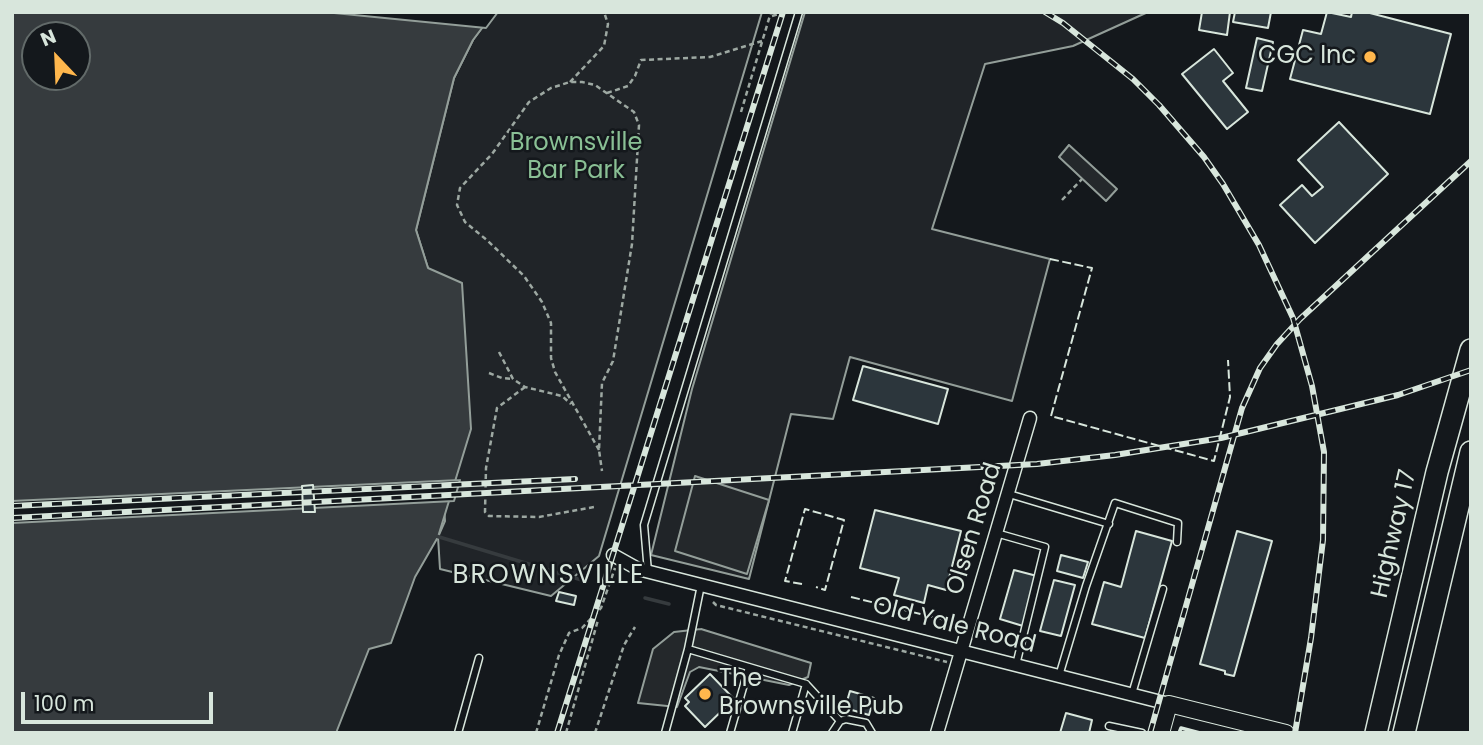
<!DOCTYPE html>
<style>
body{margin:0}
#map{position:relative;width:1483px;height:745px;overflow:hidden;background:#14181c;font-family:Poppins,sans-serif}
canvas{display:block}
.frame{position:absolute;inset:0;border:14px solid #d8e6dc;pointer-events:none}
.north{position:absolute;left:21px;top:21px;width:70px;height:70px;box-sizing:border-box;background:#14181c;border:2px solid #626a69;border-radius:50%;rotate:337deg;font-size:19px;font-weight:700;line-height:28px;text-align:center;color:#d8e6dc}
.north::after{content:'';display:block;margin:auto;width:24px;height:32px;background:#ffb74d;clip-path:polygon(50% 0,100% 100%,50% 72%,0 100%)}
.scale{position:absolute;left:21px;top:692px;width:192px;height:32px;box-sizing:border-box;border:4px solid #d8e6dc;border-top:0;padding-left:9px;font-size:21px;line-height:24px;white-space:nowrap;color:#d8e6dc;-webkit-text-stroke:5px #14181c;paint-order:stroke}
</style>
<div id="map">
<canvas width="1483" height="745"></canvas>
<div class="frame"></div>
<div class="north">N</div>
<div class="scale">100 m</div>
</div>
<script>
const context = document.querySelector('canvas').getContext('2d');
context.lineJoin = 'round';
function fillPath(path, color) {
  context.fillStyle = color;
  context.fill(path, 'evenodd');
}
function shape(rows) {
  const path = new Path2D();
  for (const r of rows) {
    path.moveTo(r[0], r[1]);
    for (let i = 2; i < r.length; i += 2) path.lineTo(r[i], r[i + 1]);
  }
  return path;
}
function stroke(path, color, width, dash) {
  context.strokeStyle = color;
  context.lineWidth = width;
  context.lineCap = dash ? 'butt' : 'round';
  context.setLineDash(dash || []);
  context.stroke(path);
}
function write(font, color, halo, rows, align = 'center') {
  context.font = font + ' Poppins,sans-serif';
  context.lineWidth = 5;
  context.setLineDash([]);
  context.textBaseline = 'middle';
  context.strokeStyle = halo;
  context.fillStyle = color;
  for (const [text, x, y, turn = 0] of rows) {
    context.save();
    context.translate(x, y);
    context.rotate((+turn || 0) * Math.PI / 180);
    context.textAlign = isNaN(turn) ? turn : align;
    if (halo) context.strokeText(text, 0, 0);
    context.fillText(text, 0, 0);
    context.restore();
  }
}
const green = shape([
 [494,12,762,12,599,556,551,596,440,569,438,537,445,521,428,268,416,230,454,78,473,40,494,12],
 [805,12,1148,12,1073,46,985,64,932,229,1050,259,1012,401,850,357,833,419,791,414,749,579,651,555,692,389,805,12]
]);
fillPath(green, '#202428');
stroke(green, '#939e99', 2);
const parking = shape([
 [1069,145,1117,189,1106,201,1059,157,1069,145],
 [695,476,769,500,747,574,675,551,695,476],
 [701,629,811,663,808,677,789,685,699,667,690,672,677,707,638,703,653,649,674,632,701,629]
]);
fillPath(parking, '#24282b');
stroke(parking, '#939e99', 2);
const water = shape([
 [12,12,494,12,473,40,454,78,416,230,428,268,462,283,471,429,438,537,415,577,391,643,369,649,336,733,12,733,12,12],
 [35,35,77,35,77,77,35,77,35,35]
]);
fillPath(water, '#363b3e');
stroke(water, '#939e99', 2);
const pier = shape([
 [324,12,498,12,486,28,324,12],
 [460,480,454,501,12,523,12,501,460,480]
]);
fillPath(pier, '#14181c');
stroke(pier, '#939e99', 2);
stroke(shape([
 [436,536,585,581],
 [645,598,669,604]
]), '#363b3e', 3.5);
const building = shape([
 [1202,12,1230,12,1227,35,1199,30,1202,12],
 [1235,12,1271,12,1268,28,1233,22,1235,12],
 [1327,12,1351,17,1352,12,1366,12,1451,34,1430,114,1290,79,1303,30,1321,34,1327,12],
 [1257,38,1273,42,1262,91,1246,88,1257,38],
 [1214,49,1233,73,1223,81,1248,112,1227,129,1182,74,1214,49],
 [1339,122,1388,174,1315,243,1280,205,1302,185,1312,196,1323,187,1298,160,1339,122],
 [863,366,948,389,938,424,853,400,863,366],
 [313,485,315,512,303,512,302,486,313,485],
 [875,510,961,531,946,590,928,585,924,603,894,595,899,578,860,568,875,510],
 [1136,531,1172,541,1145,638,1092,624,1104,582,1121,587,1136,531],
 [1237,531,1272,541,1234,676,1225,674,1225,671,1200,664,1237,531],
 [1061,555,1088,562,1083,578,1057,571,1061,555],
 [1014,570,1037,576,1023,626,1000,619,1014,570],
 [1054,580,1075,585,1061,636,1040,631,1054,580],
 [559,592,576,596,574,605,556,601,559,592],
 [710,674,734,699,705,727,685,706,689,702,685,698,710,674],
 [850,691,874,698,869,715,845,708,850,691],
 [1066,713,1092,720,1089,733,1060,733,1066,713]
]);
fillPath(building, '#2c363c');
stroke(building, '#d8e6dc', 2);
const lane = shape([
 [1009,494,1109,524],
 [996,533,1045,547,1016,665],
 [648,572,644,525,799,12],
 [688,649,806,684,792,733],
 [1059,676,1086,586,1115,503,1178,523,1177,542],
 [806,684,840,721],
 [1132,694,1163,589],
 [1109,726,1142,733],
 [458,733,479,658],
 [665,733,688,649,701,585],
 [730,733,749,667],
 [832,733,840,721,846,719,866,723,872,733]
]);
const street = shape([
 [613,555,638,569,1169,704],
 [937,733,1030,418]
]);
const secondary = shape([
 [1161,733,1169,704,1286,733]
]);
const highway = shape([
 [1376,733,1437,472,1471,350],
 [1404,733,1471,452]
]);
stroke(lane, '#d8e6dc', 9);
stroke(street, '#d8e6dc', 15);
stroke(secondary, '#d8e6dc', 18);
stroke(highway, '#d8e6dc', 24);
stroke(shape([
 [772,16,785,12],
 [570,82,604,46,608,24,604,12],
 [607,93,628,86,635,76,641,60,710,57,762,41],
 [741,112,771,12],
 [1062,200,1082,179],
 [499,352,513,379,525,387,562,396,571,404],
 [489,373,502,378,513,379],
 [525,387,497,408,486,468,485,512,489,516,539,517,594,507],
 [599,450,555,372,551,358,551,323,542,302,524,276,488,241,465,222,457,205,460,188,492,154,529,102,551,88,570,82,582,82,595,85,634,112,639,125,632,244,613,361,602,383,599,450,602,471],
 [713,602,716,605,947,662],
 [536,733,559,655,569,633,582,628,601,608,615,568],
 [566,733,598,620],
 [595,733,624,645,635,627]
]), '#9da8a2', 2.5, [5, 3.5]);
stroke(lane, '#14181c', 6);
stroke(street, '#14181c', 12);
stroke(secondary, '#14181c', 16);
stroke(highway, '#14181c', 21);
const rail = shape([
 [1045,12,1063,23,1133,79,1159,105,1204,157,1223,184,1259,245,1293,318,1312,386,1324,452,1323,540,1311,638,1295,733],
 [12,506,575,479],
 [12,518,1037,464,1115,455,1221,438,1398,395,1471,370],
 [557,733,783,12],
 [1150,733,1242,408,1260,368,1277,344,1300,319,1471,161]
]);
stroke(rail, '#d8e6dc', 6);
stroke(rail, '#14181c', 3.5, [10]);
stroke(shape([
 [1050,259,1092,268,1051,416,1214,461,1230,397,1228,360],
 [802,584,785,581,805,509,844,520,825,590,816,587],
 [851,597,949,621]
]), '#d8e6dc', 2, [9, 3.5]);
stroke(shape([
 [1179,733,1181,728,1200,733]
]), '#d8e6dc', 3.5);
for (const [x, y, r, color] of [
 [1370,57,7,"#ffb74d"],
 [705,694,7,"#ffb74d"]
]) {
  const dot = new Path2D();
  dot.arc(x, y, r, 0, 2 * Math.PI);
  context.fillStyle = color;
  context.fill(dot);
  stroke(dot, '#14181c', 2.5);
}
write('24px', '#d8e6dc', '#14181c', [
 ["CGC Inc",1356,57],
 ["The",719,680,"left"],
 ["Brownsville Pub",719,708,"left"]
], 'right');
write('24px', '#8ac095', '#14181c', [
 ["Brownsville",576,144],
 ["Bar Park",576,172]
]);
write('24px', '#d8e6dc', '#14181c', [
 ["Olsen Road",975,529,-73],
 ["Highway 17",1395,534,-77],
 ["Old Yale Road",954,626,14]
]);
context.letterSpacing = '2px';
write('26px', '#d8e6dc', '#14181c', [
 ["BROWNSVILLE",549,576]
]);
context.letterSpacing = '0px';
</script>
